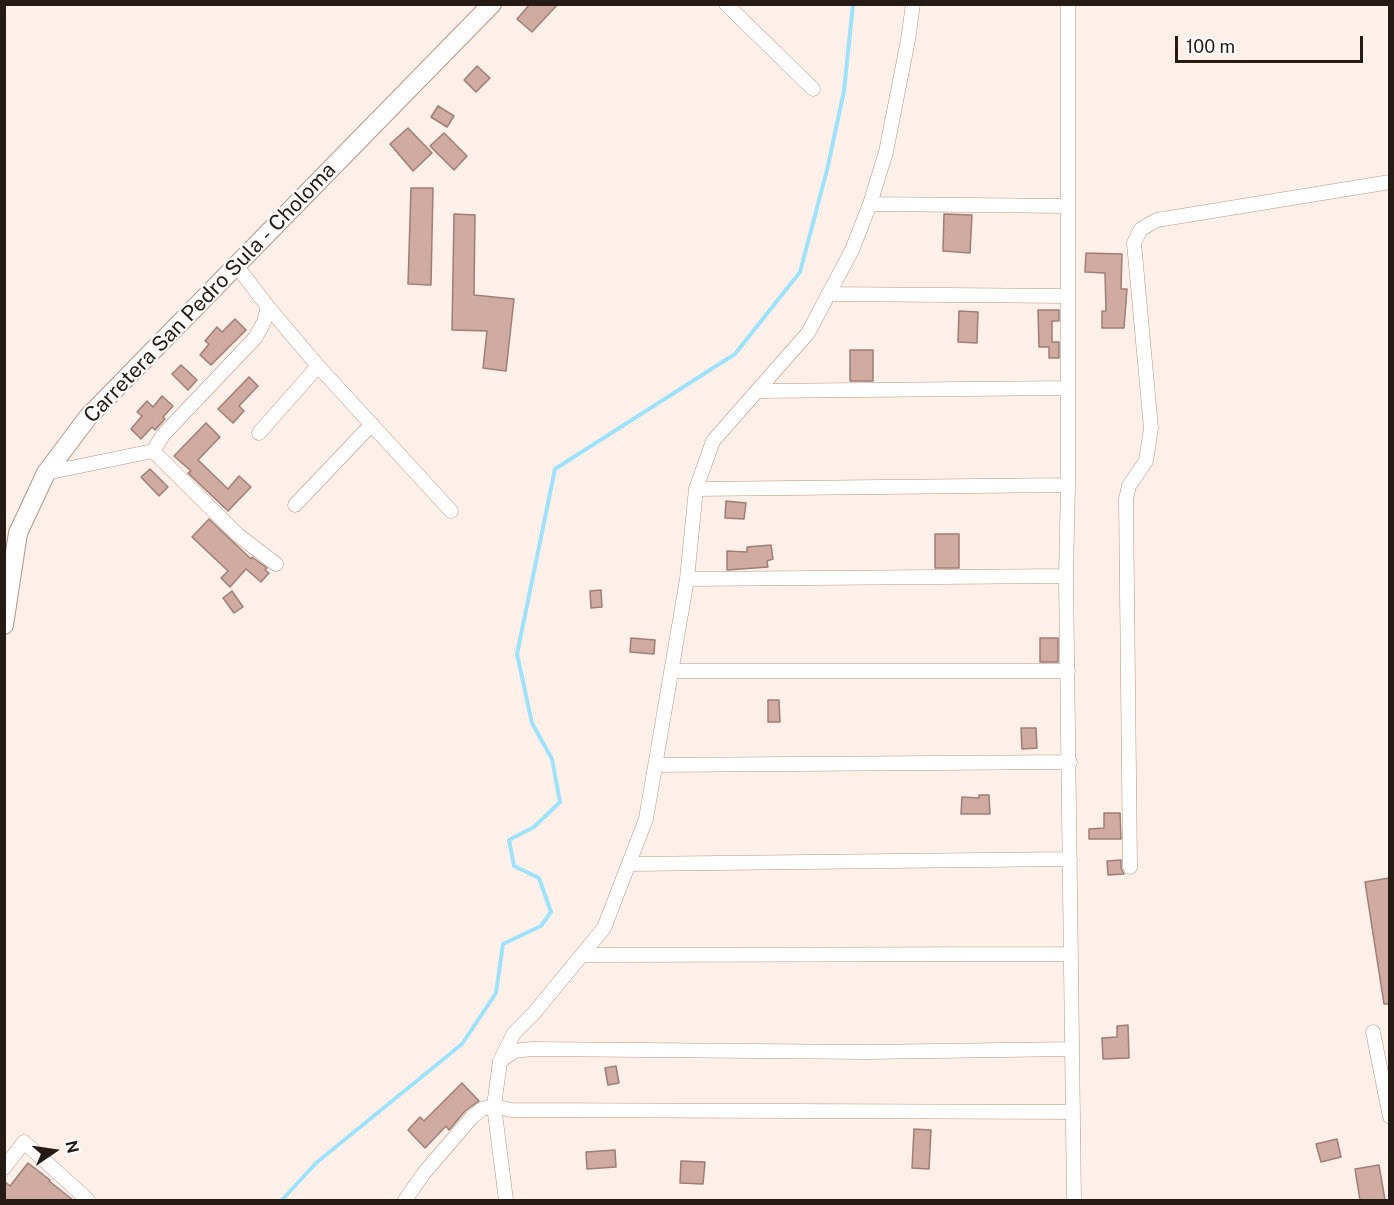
<!DOCTYPE html>
<style>
body{margin:0}
#map{position:relative;width:1394px;height:1205px;overflow:hidden;background:#fff0ea;font-family:"Public Sans",sans-serif}
canvas{display:block}
.frame{position:absolute;inset:0;border:6px solid #261a14;pointer-events:none}
.north{position:absolute;left:24px;top:1121px;width:60px;height:60px;-webkit-text-stroke:4px #fff;paint-order:stroke;rotate:77deg;font-size:16px;font-weight:700;line-height:24px;text-align:center;color:#261a14}
.north::after{content:'';display:block;margin:auto;width:21px;height:27px;background:#261a14;clip-path:polygon(50% 0,100% 100%,50% 72%,0 100%)}
.scale{position:absolute;left:1175px;top:36px;width:188px;height:27px;box-sizing:border-box;border:3px solid #261a14;border-top:0;padding-left:8px;font-size:18px;line-height:21px;white-space:nowrap;color:#261a14;-webkit-text-stroke:4px #fff;paint-order:stroke}
</style>
<div id="map">
<canvas width="1394" height="1205"></canvas>
<div class="frame"></div>
<div class="north">N</div>
<div class="scale">100 m</div>
</div>
<script>
const context = document.querySelector('canvas').getContext('2d');
context.lineJoin = 'round';
function shape(rows) {
  const path = new Path2D();
  for (const r of rows) {
    path.moveTo(r[0], r[1]);
    for (let i = 2; i < r.length; i += 2) path.lineTo(r[i], r[i + 1]);
  }
  return path;
}
function stroke(path, color, width, dash) {
  context.strokeStyle = color;
  context.lineWidth = width;
  context.lineCap = dash ? 'butt' : 'round';
  context.setLineDash(dash || []);
  context.stroke(path);
}
function fillPath(path, color) {
  context.fillStyle = color;
  context.fill(path, 'evenodd');
}
function write(font, color, halo, rows, align = 'center') {
  context.font = font + ' "Public Sans",sans-serif';
  context.lineWidth = 4.5;
  context.setLineDash([]);
  context.textBaseline = 'middle';
  context.strokeStyle = halo;
  context.fillStyle = color;
  for (const [text, x, y, turn = 0] of rows) {
    context.save();
    context.translate(x, y);
    context.rotate((+turn || 0) * Math.PI / 180);
    context.textAlign = isNaN(turn) ? turn : align;
    if (halo) context.strokeText(text, 0, 0);
    context.fillText(text, 0, 0);
    context.restore();
  }
}
stroke(shape([
 [282,1200,316,1163,462,1044,496,993,503,944,541,926,551,912,539,878,514,866,509,840,534,827,560,802,552,759,532,723,517,654,555,469,735,354,800,272,827,170,844,91,853,4]
]), '#9fe2fc', 4);
const building = shape([
 [530,4,558,4,532,32,517,19,530,4],
 [477,66,490,78,476,92,464,80,477,66],
 [438,106,454,116,447,127,431,117,438,106],
 [408,128,432,153,413,171,390,144,408,128],
 [444,133,467,156,454,170,430,146,444,133],
 [411,188,433,188,431,285,408,284,411,188],
 [454,214,475,215,474,295,514,299,506,371,483,368,487,331,452,330,454,214],
 [944,214,972,215,970,253,943,251,944,214],
 [1086,253,1122,254,1121,289,1127,289,1124,328,1102,328,1102,311,1106,311,1105,273,1085,272,1086,253],
 [1038,310,1059,310,1059,321,1052,321,1052,342,1059,342,1059,358,1049,358,1049,347,1039,347,1038,310],
 [959,311,978,312,977,343,958,342,959,311],
 [235,319,246,330,211,365,200,355,209,344,205,341,217,327,222,332,235,319],
 [850,350,873,350,873,381,850,381,850,350],
 [181,365,197,380,188,390,172,374,181,365],
 [249,377,258,386,239,406,244,411,233,423,218,409,249,377],
 [162,396,173,406,163,417,165,419,155,430,152,427,141,439,131,429,142,416,137,412,147,401,153,407,162,396],
 [206,423,220,437,198,460,228,489,239,476,251,487,228,511,188,473,191,471,174,456,206,423],
 [150,469,168,487,159,496,141,477,150,469],
 [726,501,746,503,744,519,725,518,726,501],
 [209,519,251,559,252,557,267,568,265,570,269,573,261,582,246,569,230,587,221,578,228,571,192,537,209,519],
 [935,534,959,534,959,568,935,568,935,534],
 [771,545,773,559,767,561,768,567,727,570,727,551,747,552,747,547,771,545],
 [601,590,602,607,591,608,590,591,601,590],
 [232,591,243,607,234,613,223,598,232,591],
 [631,638,655,640,654,654,630,652,631,638],
 [1040,638,1058,638,1058,662,1040,662,1040,638],
 [768,700,779,700,780,722,768,722,768,700],
 [1021,728,1036,728,1037,748,1022,749,1021,728],
 [979,795,989,795,990,814,961,814,962,797,979,798,979,795],
 [1104,813,1120,813,1121,839,1089,839,1089,829,1104,828,1104,813],
 [1121,860,1121,868,1124,874,1108,875,1107,861,1121,860],
 [1389,878,1389,1004,1384,1004,1365,882,1389,878],
 [1128,1025,1129,1058,1103,1059,1102,1038,1117,1037,1117,1026,1128,1025],
 [616,1066,619,1083,608,1085,605,1068,616,1066],
 [462,1083,479,1101,465,1111,449,1130,446,1126,425,1148,408,1130,420,1117,424,1121,462,1083],
 [914,1129,931,1130,929,1169,912,1168,914,1129],
 [1337,1139,1341,1157,1321,1162,1316,1144,1337,1139],
 [615,1150,616,1167,587,1169,586,1152,615,1150],
 [681,1161,705,1162,703,1184,680,1183,681,1161],
 [28,1163,50,1180,49,1181,73,1200,4,1200,4,1181,10,1186,28,1163],
 [1379,1165,1385,1200,1360,1200,1355,1169,1379,1165]
]);
fillPath(building, '#d0aba2');
stroke(building, '#a07d75', 1.5);
const minor = shape([
 [726,4,813,89],
 [1068,4,1068,485,1066,576,1074,1200],
 [870,204,1068,206],
 [236,265,268,307,264,322,255,338,163,435,153,451,238,535,276,564],
 [828,294,1068,296],
 [268,307,318,366,451,511],
 [759,391,1068,388],
 [259,433,318,366],
 [46,473,153,451],
 [696,489,1068,485],
 [295,505,372,424],
 [687,579,1066,576],
 [671,671,1068,671],
 [656,765,1070,762],
 [629,864,1070,859],
 [1130,867,1126,499,1129,486,1146,461,1151,428,1134,243,1141,229,1157,220,1390,182],
 [582,955,1071,954],
 [1373,1032,1390,1117],
 [502,1060,514,1051,532,1049,867,1052,1072,1049],
 [4,1168,24,1142,88,1200],
 [405,1200,424,1173,472,1117,482,1109,494,1106,500,1061,514,1033,534,1013,604,928,646,819,687,579,696,489,713,441,808,333,852,250,870,204,886,152,908,40,913,4],
 [506,1200,494,1106,511,1110,1072,1112]
]);
const major = shape([
 [4,625,18,533,46,473,88,417,492,4]
]);
stroke(minor, '#b69585', 15);
stroke(major, '#b69585', 20);
stroke(minor, '#fff', 14);
stroke(major, '#fff', 18);
write('21px', '#261a14', '#fff', [
 ["Carretera San Pedro Sula - Choloma",210,293,-46]
]);
</script>
